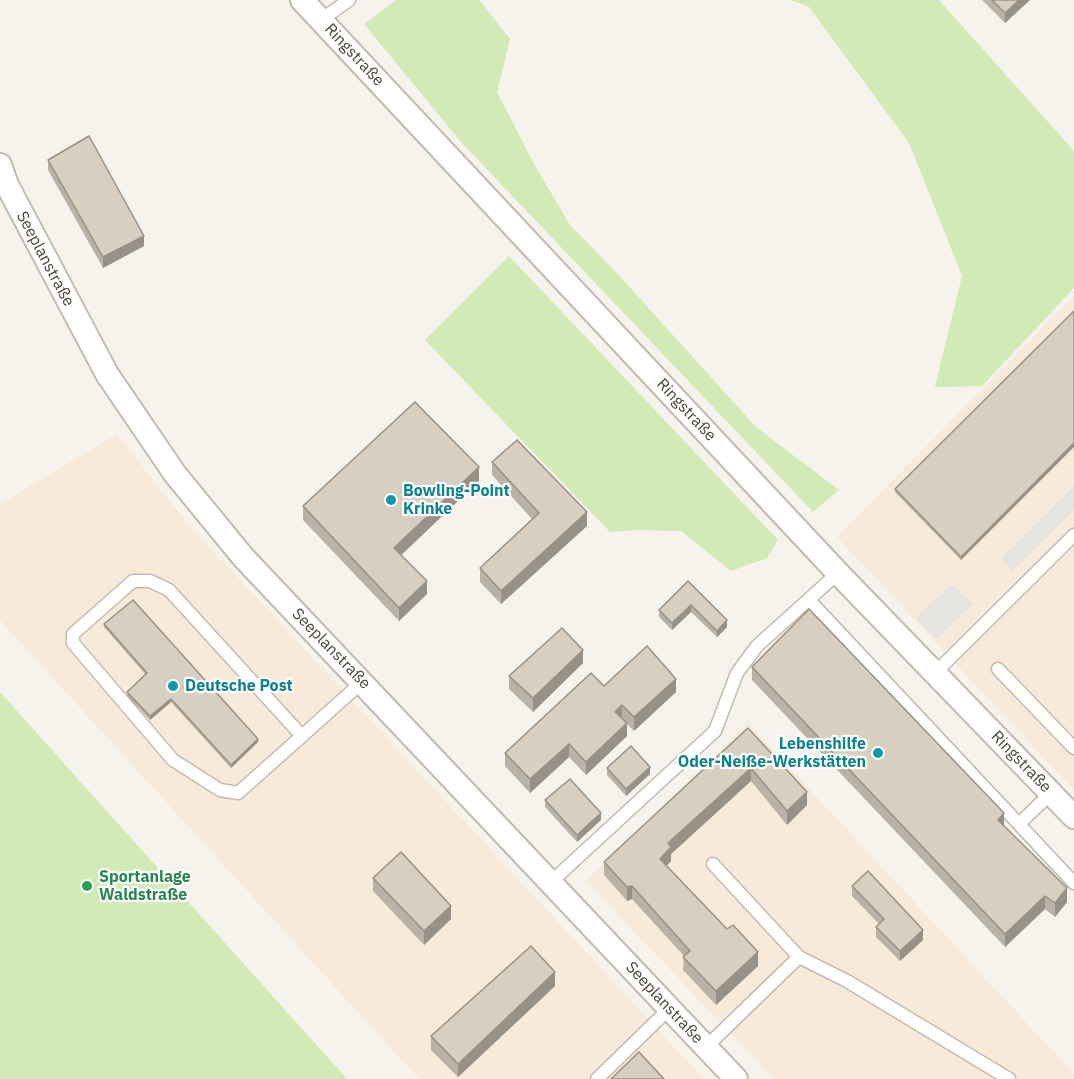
<!DOCTYPE html>
<meta charset="utf-8">
<style>
body{margin:0}
canvas{display:block;background:#f6f3ec}
</style>
<canvas width="1074" height="1079"></canvas>
<script>
const context = document.querySelector('canvas').getContext('2d');
context.lineJoin = 'round';
function fillPath(path, color) {
  context.fillStyle = color;
  context.fill(path, 'evenodd');
}
function shape(rows) {
  const path = new Path2D();
  for (const r of rows) {
    path.moveTo(r[0], r[1]);
    for (let i = 2; i < r.length; i += 2) path.lineTo(r[i], r[i + 1]);
  }
  return path;
}
function stroke(path, color, width, dash) {
  context.strokeStyle = color;
  context.lineWidth = width;
  context.lineCap = dash ? 'butt' : 'round';
  context.setLineDash(dash || []);
  context.stroke(path);
}
function write(font, color, halo, rows, align = 'center') {
  context.font = font + ' "IBM Plex Sans",sans-serif';
  context.lineWidth = 4.5;
  context.setLineDash([]);
  context.textBaseline = 'middle';
  context.strokeStyle = halo;
  context.fillStyle = color;
  for (const [text, x, y, turn = 0] of rows) {
    context.save();
    context.translate(x, y);
    context.rotate((+turn || 0) * Math.PI / 180);
    context.textAlign = isNaN(turn) ? turn : align;
    if (halo) context.strokeText(text, 0, 0);
    context.fillText(text, 0, 0);
    context.restore();
  }
}
fillPath(shape([
 [1074,296,1074,790,837,537],
 [117,434,187,523,704,1079,419,1079,0,620,0,504],
 [748,723,1074,1074,1074,1079,774,1079,586,881]
]), '#f7ead8');
fillPath(shape([
 [396,0,480,0,480,1,510,39,497,92,534,164,570,225,615,271,756,427,839,490,813,512,461,142,364,24],
 [791,0,939,0,1074,151,1074,288,982,386,935,387,962,276,909,143,809,7],
 [509,256,778,540,767,558,731,571,681,531,635,530,610,532,425,340],
 [0,692,347,1079,0,1079]
]), '#d2eab5');
fillPath(shape([
 [1074,486,1074,510,1012,571,1001,558],
 [952,584,973,604,936,639,916,618]
]), '#e5e3e0');
const service = shape([
 [321,20,349,0],
 [809,600,1074,883],
 [998,669,1074,748],
 [935,673,1074,535],
 [302,736,169,590,150,581,133,581,73,634,73,643,173,760,220,790,238,793,302,736,352,691,362,681],
 [1019,824,1051,793],
 [551,882,715,731,737,673,757,646,838,573],
 [799,957,847,981,1009,1079],
 [706,1047,799,957,713,864],
 [597,1079,670,1008]
]);
const minor = shape([
 [302,0,838,573,1074,817],
 [0,165,7,185,107,374,175,474,243,557,736,1079]
]);
stroke(service, '#c2bbae', 15);
stroke(minor, '#c2bbae', 26);
stroke(service, '#fff', 12);
stroke(minor, '#fff', 22);
fillPath(shape([
 [982,0,1030,0,1005,23],
 [48,160,144,246,103,268,48,170],
 [1074,311,961,560,895,492,895,489],
 [492,462,587,526,501,604,480,582,480,568,532,519,492,475],
 [479,481,401,555,427,594,399,621,303,520,303,506],
 [688,581,727,627,717,637,691,612,672,630,659,617,659,610],
 [104,624,258,742,231,768,171,702,150,720,127,696,127,692,146,675,104,627],
 [583,663,533,712,509,689,509,676],
 [752,667,1004,826,1067,902,1055,917,1045,909,1005,947,752,680],
 [604,686,676,692,634,731,627,724,627,736,586,775,569,757,530,793,505,766,505,753],
 [748,728,807,805,787,825,751,781,671,854,671,861,666,866,758,966,716,1005,683,970,684,956,632,899,627,901,604,875,604,862],
 [607,768,650,774,626,796,607,775],
 [545,800,601,820,577,842,545,807],
 [373,878,451,919,424,945,373,891],
 [852,886,923,940,900,961,876,937,876,927,879,924,852,896],
 [555,986,458,1077,431,1050,431,1036]
]), '#bab2a6');
fillPath(shape([
 [1019,0,1030,0,1005,23,1005,13],
 [144,236,144,246,103,268,103,257],
 [1074,443,1074,447,961,560,961,557],
 [479,467,479,481,394,562,394,548],
 [587,512,587,526,501,604,501,591],
 [427,581,427,594,399,621,399,608],
 [691,605,691,612,672,630,672,623],
 [727,620,727,627,717,637,717,631],
 [583,650,583,663,533,712,533,698],
 [676,679,676,692,634,731,634,717],
 [171,699,171,702,150,720,150,716],
 [622,705,622,719,615,712],
 [627,723,627,736,586,775,586,762],
 [258,739,258,742,231,768,231,765],
 [569,744,569,757,530,793,530,779],
 [650,767,650,774,626,796,626,789],
 [751,768,751,781,671,854,671,861,660,873,660,859,668,843],
 [807,792,807,805,787,825,787,811],
 [601,813,601,820,577,842,577,835],
 [1004,813,1004,826,998,820],
 [632,886,632,899,627,901,627,887],
 [1067,888,1067,902,1055,917,1055,903],
 [1045,896,1045,909,1005,947,1005,934],
 [451,906,451,919,424,945,424,931],
 [923,930,923,940,900,961,900,951],
 [758,952,758,966,716,1005,716,991],
 [555,972,555,986,458,1077,458,1064]
]), '#979187');
const building = shape([
 [992,0,1019,0,1005,13,992,0],
 [89,136,144,236,103,257,48,160,89,136],
 [1074,311,1074,443,961,557,895,489,1074,311],
 [415,402,479,467,394,548,427,581,399,608,303,506,415,402],
 [517,440,587,512,501,591,480,568,539,513,492,462,517,440],
 [688,581,727,620,717,631,691,605,672,623,659,610,688,581],
 [133,600,258,739,231,765,171,699,150,716,127,692,147,673,104,624,133,600],
 [809,609,1004,813,998,820,1067,888,1055,903,1045,896,1005,934,752,667,809,609],
 [562,628,583,650,533,698,509,676,562,628],
 [647,646,676,679,634,717,622,705,615,712,627,723,586,762,569,744,530,779,505,753,591,673,604,686,647,646],
 [748,728,807,792,787,811,751,768,668,843,671,847,660,859,727,929,733,925,758,952,716,991,683,957,690,951,632,886,627,887,604,862,748,728],
 [631,746,650,767,626,789,607,768,631,746],
 [570,779,601,813,577,835,545,800,570,779],
 [401,852,451,906,424,931,373,878,401,852],
 [868,871,923,930,900,951,876,927,884,919,852,886,868,871],
 [531,946,555,972,458,1064,431,1036,531,946],
 [639,1052,664,1079,611,1079,639,1052]
]);
fillPath(building, '#d8cfc1');
stroke(building, '#979187', 1.5);
for (const [x, y, r, color] of [
 [391,500,6,"#0f9aa8"],
 [173,686,6,"#0f9aa8"],
 [878,753,6,"#0f9aa8"],
 [87,886,6,"#2e9e5b"]
]) {
  const dot = new Path2D();
  dot.arc(x, y, r, 0, 2 * Math.PI);
  context.fillStyle = color;
  context.fill(dot);
  stroke(dot, '#fff', 2);
}
write('16px', '#4b4439', '#fff', [
 ["Ringstraße",354,55,47],
 ["Seeplanstraße",45,259,62],
 ["Ringstraße",686,410,47],
 ["Seeplanstraße",331,649,46],
 ["Ringstraße",1021,762,46],
 ["Seeplanstraße",664,1003,47]
]);
write('bold 16px', '#0d838f', '#fff', [
 ["Bowling-Point",403,491],
 ["Krinke",403,509],
 ["Deutsche Post",185,686],
 ["Lebenshilfe",866,744,"right"],
 ["Oder-Neiße-Werkstätten",866,762,"right"]
], 'left');
write('bold 16px', '#27864d', '#fff', [
 ["Sportanlage",99,877],
 ["Waldstraße",99,895]
], 'left');
</script>
